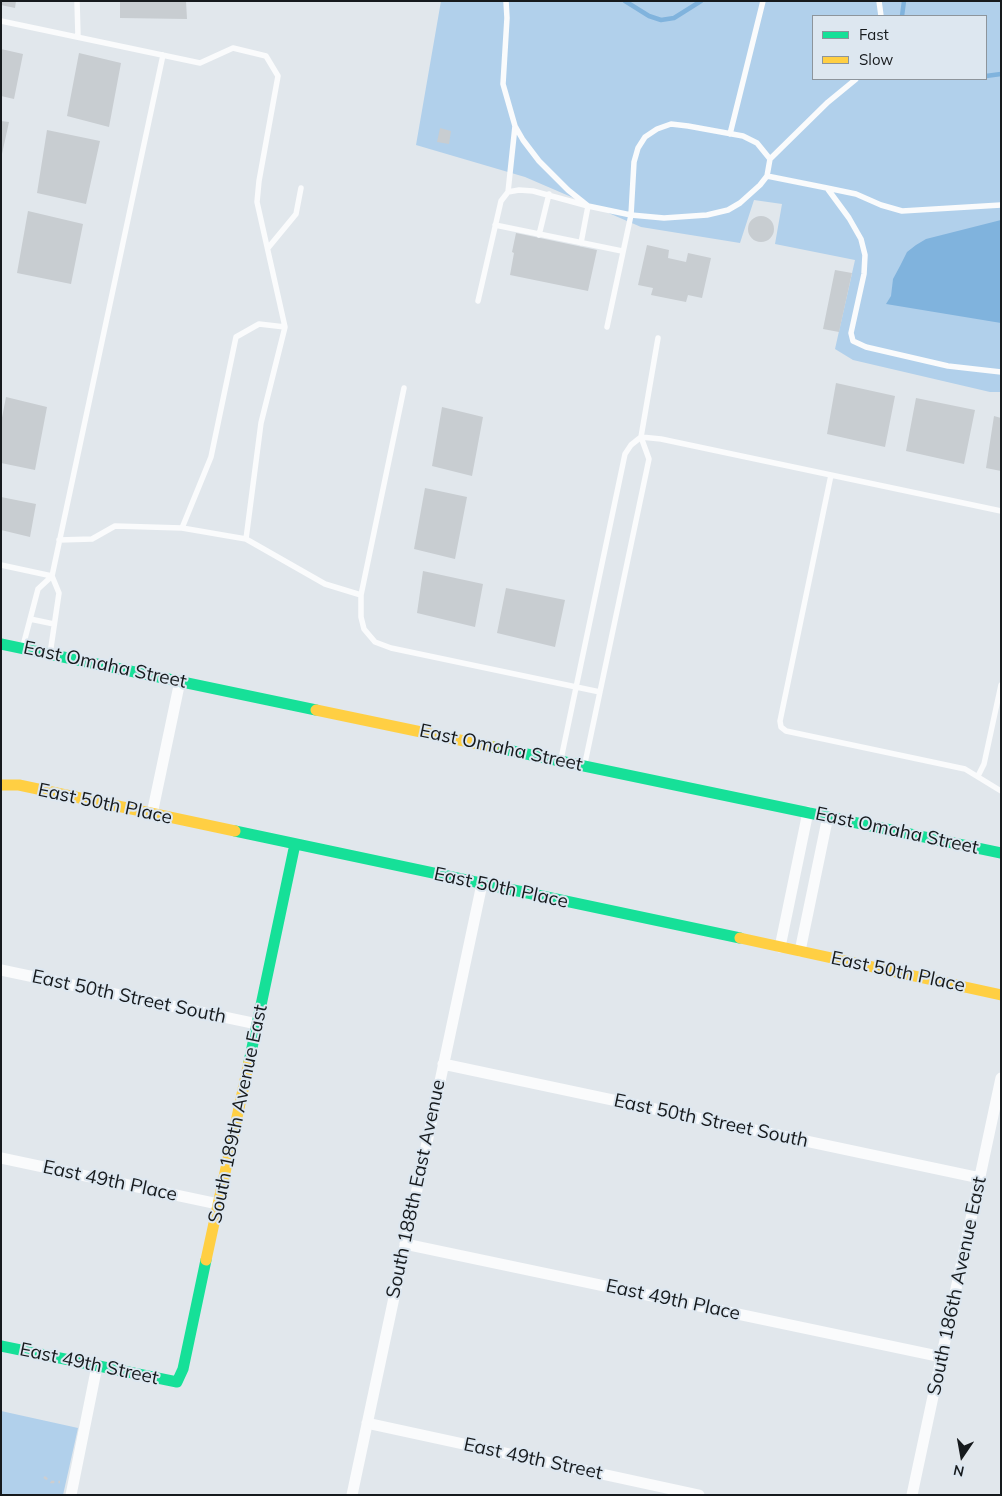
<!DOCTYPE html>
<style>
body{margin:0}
#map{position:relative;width:1002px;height:1496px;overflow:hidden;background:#e1e7ec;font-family:Mulish,sans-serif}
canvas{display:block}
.frame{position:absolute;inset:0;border:2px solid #161a1d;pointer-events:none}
.legend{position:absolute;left:812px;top:15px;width:175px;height:65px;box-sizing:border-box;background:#dde7f0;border:1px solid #8d959c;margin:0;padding:6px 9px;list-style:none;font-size:15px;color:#161a1d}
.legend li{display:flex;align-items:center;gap:10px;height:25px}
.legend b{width:25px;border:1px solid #8d959c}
.north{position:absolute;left:937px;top:1431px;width:50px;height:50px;-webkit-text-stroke:4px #dde7f0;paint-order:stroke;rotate:192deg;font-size:14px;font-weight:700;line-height:20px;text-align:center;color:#161a1d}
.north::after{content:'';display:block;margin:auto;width:18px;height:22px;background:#161a1d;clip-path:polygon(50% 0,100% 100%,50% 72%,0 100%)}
</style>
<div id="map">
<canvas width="1002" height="1496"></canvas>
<div class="frame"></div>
<ul class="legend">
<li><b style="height:6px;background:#16e098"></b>Fast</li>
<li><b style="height:6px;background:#ffcf43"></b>Slow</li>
</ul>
<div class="north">N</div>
</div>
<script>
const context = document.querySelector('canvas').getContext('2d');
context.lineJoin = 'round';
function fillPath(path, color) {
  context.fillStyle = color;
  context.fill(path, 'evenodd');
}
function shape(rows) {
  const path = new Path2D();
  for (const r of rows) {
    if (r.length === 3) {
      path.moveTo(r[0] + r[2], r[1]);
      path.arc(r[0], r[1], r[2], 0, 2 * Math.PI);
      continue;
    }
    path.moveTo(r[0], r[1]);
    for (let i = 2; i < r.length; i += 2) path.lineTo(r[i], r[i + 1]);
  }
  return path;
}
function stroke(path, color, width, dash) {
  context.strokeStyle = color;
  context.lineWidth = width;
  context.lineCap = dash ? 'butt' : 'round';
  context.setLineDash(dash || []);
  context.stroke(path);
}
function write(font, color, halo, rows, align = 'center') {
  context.font = font + ' Mulish,sans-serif';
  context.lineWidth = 4;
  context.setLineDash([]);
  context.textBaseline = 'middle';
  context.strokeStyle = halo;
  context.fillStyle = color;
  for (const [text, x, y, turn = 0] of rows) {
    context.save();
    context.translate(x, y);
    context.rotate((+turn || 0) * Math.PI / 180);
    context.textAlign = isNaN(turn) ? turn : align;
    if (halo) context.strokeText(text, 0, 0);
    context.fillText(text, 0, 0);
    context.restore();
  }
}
fillPath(shape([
 [441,1,1001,1,1001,392,990,392,853,360,835,349,855,260,775,244,782,204,754,200,740,243,641,227,525,177,416,145],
 [813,16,986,16,986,79,813,79],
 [1,1411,78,1428,63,1495,1,1495]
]), '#b1d0eb');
fillPath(shape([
 [1001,220,1001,323,886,304,891,296,893,279,900,266,907,252,916,245,926,239]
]), '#80b3dd');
stroke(shape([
 [625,1,649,16,661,20,674,18,701,1],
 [902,16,904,1],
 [986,76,1001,74]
]), '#80b3dd', 4.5);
fillPath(shape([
 [1,1,16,1,15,8,1,5],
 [120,1,186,1,187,19,120,18],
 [1,49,23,54,14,99,1,96],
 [79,53,121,63,109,127,67,116],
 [1,121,9,122,2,154,1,154],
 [440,128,451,131,449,144,437,142],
 [47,130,100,141,86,204,37,193],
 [28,211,83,224,71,284,17,273],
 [761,229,13],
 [516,233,597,250,588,291,510,275,514,253,512,252],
 [647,245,669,250,668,258,686,262,688,253,711,258,702,298,688,295,686,302,651,295,653,288,638,285],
 [835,270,852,273,839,332,823,329],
 [836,383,895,396,885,447,827,434],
 [6,397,47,407,35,470,1,463,1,423],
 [916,398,975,410,964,464,906,451],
 [442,407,483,417,472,476,432,466],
 [994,416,1001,418,1001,471,986,468],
 [425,488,467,497,455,559,414,549],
 [1,497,36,504,30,537,1,530],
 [423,571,483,584,475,627,417,613],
 [506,588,565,600,555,647,497,633]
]), '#c8cdd1');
stroke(shape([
 [44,1477,51,1482,60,1482]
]), '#cdced0', 2.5, [4, 4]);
stroke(shape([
 [77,1,78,36],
 [506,1,507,18,503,84,515,126,523,140,539,161,568,190,588,206,631,215,664,218,707,215,728,210,740,203,760,185,767,176,770,159,757,143,743,136,688,126,671,124,657,129,645,137,638,148,634,162,631,215,607,327],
 [879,1,881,16],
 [1,21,200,63,233,48,266,56,278,76,259,181,257,202,285,327,261,423,246,539],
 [730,134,763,1],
 [770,159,828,102,856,79],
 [767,176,827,188,849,218,861,239,865,255,864,274,851,333,853,341,866,347,948,366,1001,372],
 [827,188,856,194,881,205,902,211,1001,205],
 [508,192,515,126],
 [495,225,622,251],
 [539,235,549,194],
 [268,248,296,214,301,188],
 [478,301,501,201,508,192,519,190,533,191,588,206,581,243],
 [404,388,361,595,361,617,364,629,375,642,391,648,600,692],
 [831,475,780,721,781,727,786,731,965,769,1001,791],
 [182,528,211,457,236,337,259,324,285,327],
 [59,540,92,539,115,526,182,528,246,539,325,584,361,595],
 [1,565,52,576],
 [30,619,54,624],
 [23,646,38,589,52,576],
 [50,654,59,593,52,576,163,55],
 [561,759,625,454,631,445,641,437,661,439,1001,511],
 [585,763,649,459,641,437,658,338],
 [978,776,984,764,1001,685]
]), '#fafbfc', 5.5);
stroke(shape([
 [152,814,180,681],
 [780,947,808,812],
 [800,951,828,816],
 [1,970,257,1024],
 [443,1064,980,1178],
 [1,1158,218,1204],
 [405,1244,942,1357],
 [367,1423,699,1495],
 [71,1495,97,1366],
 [352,1495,482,884],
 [912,1495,1001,1078]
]), '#fafbfc', 11);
stroke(shape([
 [1,644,316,710],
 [493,747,1001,853],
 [235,831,740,938],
 [249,1062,295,844],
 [1,1346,177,1382,183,1369,206,1260]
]), '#16e098', 11);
stroke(shape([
 [316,710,493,747],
 [1,785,19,785,235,831],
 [740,938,1001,995],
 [206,1260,249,1062]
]), '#ffcf43', 11);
write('19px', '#161a1d', '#dde7f0', [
 ["East Omaha Street",105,665,12],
 ["East Omaha Street",501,748,12],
 ["East 50th Place",105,804,12],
 ["East Omaha Street",897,831,12],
 ["East 50th Place",501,888,12],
 ["East 50th Place",898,972,12],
 ["East 50th Street South",129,997,12],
 ["South 189th Avenue East",238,1114,-78],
 ["East 50th Street South",711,1121,12],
 ["East 49th Place",110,1181,12],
 ["South 188th East Avenue",416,1189,-78],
 ["South 186th Avenue East",957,1286,-78],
 ["East 49th Place",673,1300,12],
 ["East 49th Street",89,1364,12],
 ["East 49th Street",533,1459,12]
]);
</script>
